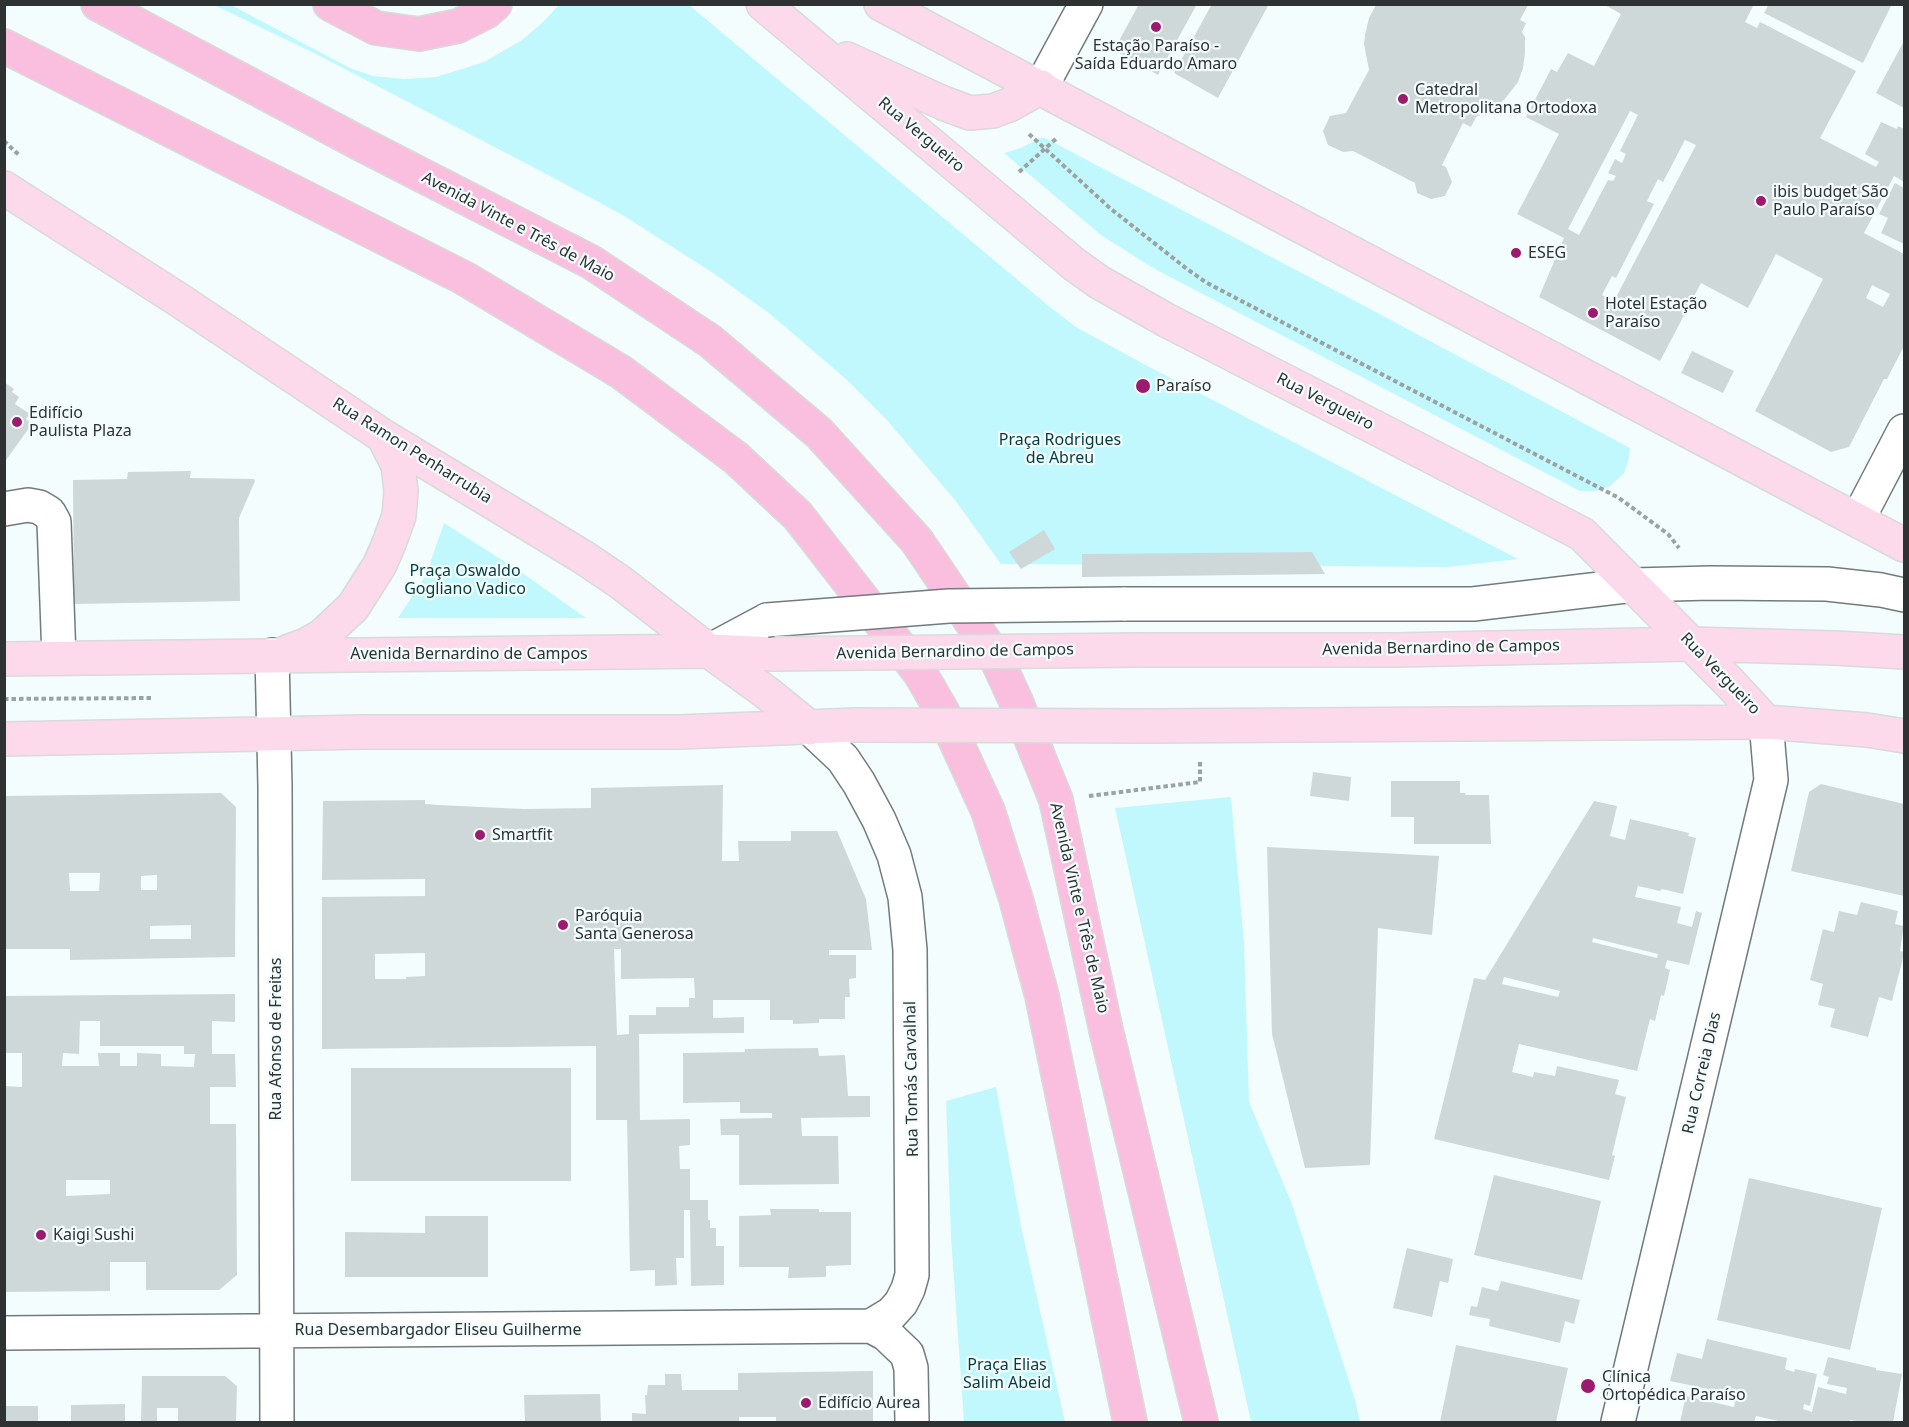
<!DOCTYPE html>
<meta charset="utf-8">
<style>
body{margin:0}
#map{position:relative;width:1909px;height:1427px;overflow:hidden;background:#f4fdfe;font-family:"Noto Sans",sans-serif}
canvas{display:block}
.frame{position:absolute;inset:0;border:6px solid #2e3232;pointer-events:none}
</style>
<div id="map">
<canvas width="1909" height="1427"></canvas>
<div class="frame"></div>
</div>
<script>
const context = document.querySelector('canvas').getContext('2d');
context.lineJoin = 'round';
function fillPath(path, color) {
  context.fillStyle = color;
  context.fill(path, 'evenodd');
}
function shape(rows) {
  const path = new Path2D();
  for (const r of rows) {
    path.moveTo(r[0], r[1]);
    for (let i = 2; i < r.length; i += 2) path.lineTo(r[i], r[i + 1]);
  }
  return path;
}
function stroke(path, color, width, dash) {
  context.strokeStyle = color;
  context.lineWidth = width;
  context.lineCap = dash ? 'butt' : 'round';
  context.setLineDash(dash || []);
  context.stroke(path);
}
function write(font, color, halo, rows, align = 'center') {
  context.font = font + ' "Noto Sans",sans-serif';
  context.lineWidth = 4.5;
  context.setLineDash([]);
  context.textBaseline = 'middle';
  context.strokeStyle = halo;
  context.fillStyle = color;
  for (const [text, x, y, turn = 0] of rows) {
    context.save();
    context.translate(x, y);
    context.rotate((+turn || 0) * Math.PI / 180);
    context.textAlign = isNaN(turn) ? turn : align;
    if (halo) context.strokeText(text, 0, 0);
    context.fillText(text, 0, 0);
    context.restore();
  }
}
fillPath(shape([
 [214,5,231,5,350,68,373,76,405,79,436,77,484,62,522,40,542,23,559,5,689,5,1050,307,1076,327,1138,361,1518,559,1447,567,1001,564,955,500,886,419,846,379,770,314,716,275,626,217,552,177,316,54],
 [1040,138,1045,138,1357,302,1630,448,1629,458,1624,473,1609,487,1595,491,1580,491,1153,268,1101,235,1004,153,1021,148],
 [444,523,521,572,586,618,398,618,426,575],
 [1231,797,1244,943,1249,1102,1292,1204,1355,1400,1360,1422,1251,1422,1115,808],
 [996,1087,1021,1226,1065,1422,964,1422,951,1237,946,1101]
]), '#c1f8fd');
fillPath(shape([
 [1139,4,1197,4,1158,75,1114,50],
 [1212,4,1269,4,1218,98,1174,73],
 [1603,4,1754,4,1745,22,1757,28,1760,22,1856,71,1820,138,1876,167,1879,162,1865,154,1881,122,1897,129,1898,126,1904,129,1904,182,1894,176,1864,233,1904,254,1904,346,1887,379,1884,379,1849,447,1831,452,1755,411,1823,279,1776,254,1748,308,1701,283,1660,361,1539,297,1564,238,1517,214,1559,134,1526,117,1551,69,1557,72,1568,53,1594,66,1621,14],
 [1630,111,1638,115,1620,151,1626,154,1622,163,1615,159,1608,173,1616,176,1613,181,1608,180,1579,235,1568,229],
 [1685,140,1696,145,1614,301,1602,295,1612,276,1616,278,1654,204,1647,201,1658,179,1663,182],
 [1872,285,1890,294,1883,307,1866,298],
 [1769,4,1892,4,1863,63,1764,13],
 [1376,5,1528,5,1520,20,1526,23,1522,32,1525,37,1525,53,1523,68,1518,82,1504,100,1492,109,1476,117,1471,127,1463,123,1442,165,1446,167,1452,182,1445,196,1431,199,1417,193,1415,183,1353,151,1343,152,1328,145,1323,131,1330,116,1346,113,1369,70,1364,44,1365,35,1369,18],
 [1904,41,1904,108,1876,93],
 [1895,183,1904,188,1904,244,1881,233,1888,218,1879,214],
 [1692,351,1734,371,1723,393,1681,373],
 [4,382,14,389,12,392,19,397,15,404,30,414,26,419,32,424,4,463],
 [191,471,190,478,254,479,255,481,239,518,240,601,74,604,73,480,127,479,128,472],
 [1044,530,1055,549,1021,569,1009,552],
 [1312,552,1325,574,1082,577,1082,554],
 [1313,772,1351,777,1349,801,1310,796],
 [1391,781,1460,781,1460,793,1466,793,1465,795,1489,795,1491,844,1414,844,1414,817,1391,817],
 [1821,784,1904,804,1904,896,1791,871,1809,792],
 [723,785,722,861,739,861,738,841,791,841,791,831,837,831,866,899,872,950,829,950,829,955,856,955,856,978,849,979,850,997,845,997,845,1019,819,1019,819,1023,793,1024,793,1020,770,1020,770,1000,713,1000,713,1018,744,1017,744,1033,639,1034,640,1120,690,1119,690,1145,679,1146,680,1169,690,1169,690,1200,708,1200,708,1220,710,1220,710,1228,716,1228,716,1246,724,1246,724,1285,691,1286,690,1210,684,1210,684,1258,676,1258,677,1285,655,1286,655,1270,630,1271,627,1120,596,1120,596,1046,322,1049,322,897,425,896,425,879,322,880,323,801,425,800,425,804,438,805,524,809,591,808,591,788],
 [614,949,621,949,621,979,694,978,695,998,689,998,689,1007,656,1007,656,1015,629,1015,629,1034,617,1035],
 [425,953,425,976,406,977,406,979,375,979,375,954],
 [221,793,236,807,235,957,70,960,70,949,5,949,5,796],
 [69,873,100,873,99,891,70,891],
 [157,875,157,890,141,890,141,876],
 [191,925,191,939,150,939,150,926],
 [1594,801,1617,806,1610,836,1625,840,1630,819,1689,833,1688,836,1696,838,1683,894,1662,889,1660,891,1638,886,1635,897,1681,907,1677,923,1692,927,1696,911,1702,913,1689,965,1667,960,1665,968,1670,970,1664,996,1661,995,1655,1021,1650,1019,1637,1071,1519,1044,1512,1072,1533,1077,1534,1072,1555,1076,1557,1066,1619,1080,1615,1094,1626,1097,1612,1155,1615,1156,1609,1180,1434,1139,1474,978,1485,980],
 [1593,938,1658,954,1657,958,1592,942],
 [1504,977,1560,991,1558,997,1502,984],
 [1267,847,1439,856,1432,935,1378,928,1370,1165,1305,1168,1272,1034],
 [1861,902,1898,911,1895,924,1904,926,1900,951,1904,952,1904,954,1892,1001,1879,997,1868,1037,1830,1027,1835,1009,1818,1005,1823,984,1810,980,1823,929,1834,932,1839,911,1857,915],
 [235,994,235,1022,212,1021,212,1054,235,1054,236,1087,210,1087,210,1124,236,1124,237,1275,219,1290,146,1290,146,1262,110,1262,110,1291,4,1292,4,1086,22,1087,22,1053,4,1053,4,996],
 [80,1021,100,1021,100,1046,184,1046,184,1054,195,1054,194,1067,161,1066,161,1054,137,1053,137,1066,120,1066,120,1053,98,1053,99,1066,62,1066,63,1053,79,1054],
 [66,1180,110,1180,110,1194,66,1196],
 [818,1048,819,1056,845,1055,848,1096,870,1096,870,1117,801,1118,802,1136,838,1136,839,1184,739,1185,739,1135,721,1135,720,1119,772,1118,772,1113,740,1113,740,1102,683,1103,683,1053,745,1052,745,1049],
 [351,1068,571,1068,571,1181,351,1181],
 [1494,1175,1601,1201,1582,1280,1474,1255],
 [1749,1178,1882,1208,1850,1350,1717,1320],
 [770,1209,819,1209,819,1212,851,1212,851,1265,826,1266,826,1277,788,1278,789,1267,739,1267,739,1216,771,1215],
 [425,1216,488,1216,488,1277,345,1277,345,1232,425,1233],
 [1407,1248,1453,1259,1448,1283,1440,1281,1432,1317,1393,1308],
 [1501,1281,1580,1300,1574,1324,1565,1321,1560,1343,1489,1326,1490,1319,1469,1315,1471,1306,1477,1307,1482,1287,1498,1291],
 [1707,1339,1787,1358,1785,1369,1794,1372,1795,1369,1817,1374,1810,1406,1804,1404,1803,1409,1812,1412,1818,1387,1846,1394,1847,1388,1827,1384,1829,1377,1823,1375,1828,1357,1876,1368,1876,1370,1902,1374,1893,1422,1864,1422,1850,1420,1849,1422,1783,1422,1756,1416,1754,1422,1680,1422,1686,1396,1734,1407,1736,1395,1670,1381,1677,1353,1702,1359],
 [1456,1345,1568,1368,1556,1422,1440,1422],
 [873,1371,873,1422,776,1422,776,1417,739,1417,739,1422,632,1422,632,1413,646,1414,645,1395,647,1395,648,1385,665,1385,665,1374,681,1374,682,1390,738,1390,738,1373],
 [142,1376,225,1376,237,1386,236,1422,178,1422,178,1408,157,1408,157,1421,141,1421],
 [600,1394,601,1422,525,1422,524,1395],
 [125,1404,125,1422,71,1422,71,1405],
 [4,1406,38,1406,38,1422,4,1422]
]), '#cfd8d9');
const minor = shape([
 [1041,87,1086,4],
 [4,509,28,505,39,507,49,513,54,522,59,658],
 [1858,519,1904,431],
 [1123,604,1473,604,1634,585,1710,583,1827,584,1881,590,1904,595],
 [709,651,767,620],
 [272,655,275,786,277,1422],
 [810,728,843,759,859,783,879,820,894,855,905,897,910,950,912,1275,908,1289,901,1303,891,1314,871,1326],
 [4,1333,871,1326,886,1334,907,1354,911,1368,912,1422],
 [1618,1422,1771,780,1766,722]
]);
const major = shape([
 [763,4,1075,265,1099,282,1166,320,1582,534,1728,681,1766,722],
 [881,4,1904,545],
 [847,59,943,103,970,113,993,111,1009,105,1041,87],
 [4,188,176,298,383,436,583,557,620,582,709,651,767,693,810,728],
 [1135,650,1396,650,1691,644,1835,648,1904,652],
 [287,652,306,645,322,636,353,607,379,566,388,546,399,516,401,491,398,465,383,436],
 [4,659,709,651,775,654],
 [1150,726,1766,722,1867,730,1904,736],
 [4,739,365,732,680,732,856,725]
]);
const highway = shape([
 [98,4,361,144,591,262,710,341,819,433,917,541,997,660,1015,699,1056,800,1106,1030,1201,1422],
 [330,4,376,28,419,34,458,26,486,12,495,4],
 [4,46,464,278,621,372,736,458,798,516,920,673,942,711,988,811,1016,899,1042,996,1130,1422]
]);
stroke(minor, '#727b7b', 36);
stroke(major, '#d9dada', 36);
stroke(highway, '#d9dada', 36);
stroke(shape([
 [1029,134,1111,209,1187,269,1207,283,1619,498,1668,534,1679,548],
 [4,141,19,155],
 [1019,172,1058,137],
 [4,699,151,698],
 [1089,796,1200,782,1200,761]
]), '#9ba2a2', 4, [4.5, 3]);
stroke(minor, '#fff', 33);
stroke(major, '#fcd9eb', 33);
stroke(highway, '#fabfde', 33);
const minorBridge = shape([
 [767,620,949,606,1123,604]
]);
const majorBridge = shape([
 [775,654,1135,650],
 [856,725,1150,726]
]);
stroke(minorBridge, '#727b7b', 36, []);
stroke(majorBridge, '#d9dada', 36, []);
stroke(minorBridge, '#fff', 33);
stroke(majorBridge, '#fcd9eb', 33);
for (const [x, y, r, color] of [
 [1156,27,6,"#9c1b6f"],
 [1403,99,6,"#9c1b6f"],
 [1761,201,6,"#9c1b6f"],
 [1516,253,6,"#9c1b6f"],
 [1593,313,6,"#9c1b6f"],
 [1143,386,8,"#9c1b6f"],
 [17,422,6,"#9c1b6f"],
 [480,835,6,"#9c1b6f"],
 [563,925,6,"#9c1b6f"],
 [41,1235,6,"#9c1b6f"],
 [1588,1386,8,"#9c1b6f"],
 [806,1403,6,"#9c1b6f"]
]) {
  const dot = new Path2D();
  dot.arc(x, y, r, 0, 2 * Math.PI);
  context.fillStyle = color;
  context.fill(dot);
  stroke(dot, '#f4fdfe', 2);
}
write('16px', '#2e3232', '#f4fdfe', [
 ["Estação Paraíso -",1156,46,"center"],
 ["Saída Eduardo Amaro",1156,64,"center"],
 ["Catedral",1415,90],
 ["Metropolitana Ortodoxa",1415,108],
 ["ibis budget São",1773,192],
 ["Paulo Paraíso",1773,210],
 ["ESEG",1528,253],
 ["Hotel Estação",1605,304],
 ["Paraíso",1605,322],
 ["Paraíso",1156,386],
 ["Edifício",29,413],
 ["Paulista Plaza",29,431],
 ["Smartfit",492,835],
 ["Paróquia",575,916],
 ["Santa Generosa",575,934],
 ["Kaigi Sushi",53,1235],
 ["Clínica",1602,1377],
 ["Ortopédica Paraíso",1602,1395],
 ["Edifício Aurea",818,1403]
], 'left');
write('16px', '#2e3232', '#f4fdfe', [
 ["Rua Vergueiro",921,135,40],
 ["Avenida Vinte e Três de Maio",518,227,28],
 ["Rua Vergueiro",1325,402,27],
 ["Rua Ramon Penharrubia",412,451,32],
 ["Avenida Bernardino de Campos",1441,648,-1],
 ["Avenida Bernardino de Campos",955,652,-1],
 ["Avenida Bernardino de Campos",469,654],
 ["Rua Vergueiro",1720,674,46],
 ["Avenida Vinte e Três de Maio",1079,908,77],
 ["Rua Afonso de Freitas",276,1039,-90],
 ["Rua Correia Dias",1702,1073,-77],
 ["Rua Tomás Carvalhal",912,1079,-91],
 ["Rua Desembargador Eliseu Guilherme",438,1330]
]);
write('16px', '#023c41', '#f4fdfe', [
 ["Praça Rodrigues",1060,440],
 ["de Abreu",1060,458],
 ["Praça Oswaldo",465,571],
 ["Gogliano Vadico",465,589],
 ["Praça Elias",1007,1365],
 ["Salim Abeid",1007,1383]
]);
</script>
